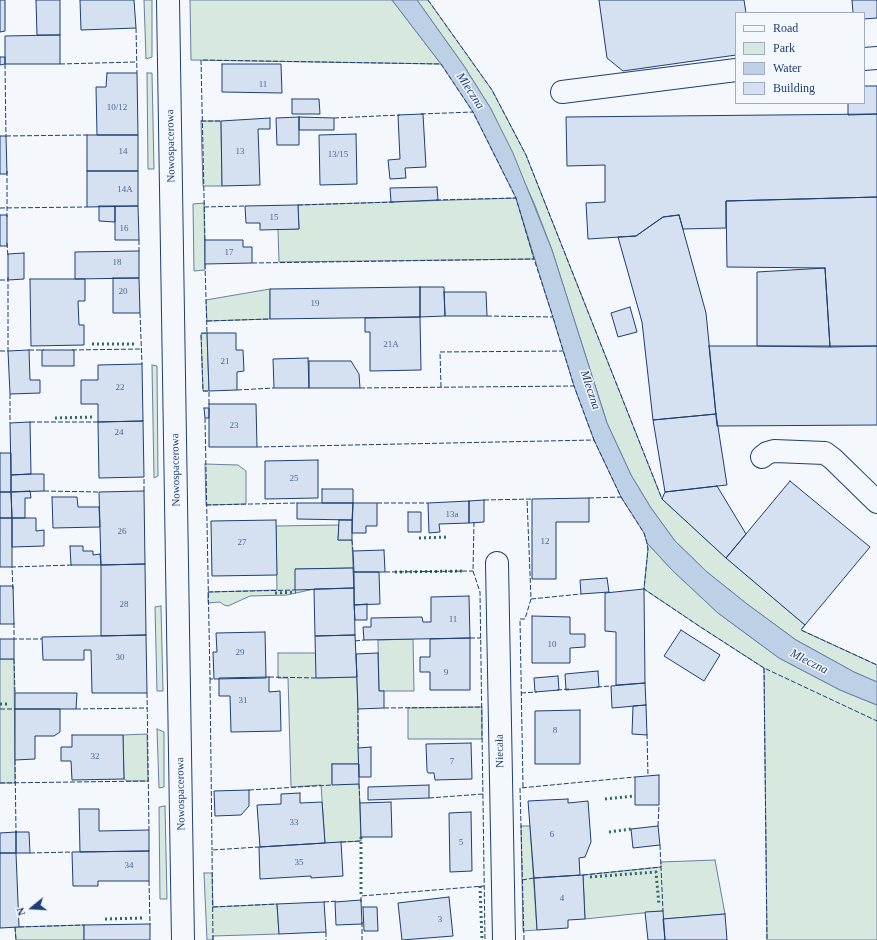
<!DOCTYPE html>
<meta charset="utf-8">
<style>
body{margin:0}
#map{position:relative;width:877px;height:940px;overflow:hidden;background:#f4f7fb;font-family:Georgia,serif}
canvas{display:block}
.legend{position:absolute;left:735px;top:12px;width:130px;height:92px;box-sizing:border-box;background:#f4f7fb;border:1px solid #9eadc5;margin:0;padding:5px 7px;list-style:none;font-size:12px;color:#1d3f73}
.legend li{display:flex;align-items:center;gap:8px;height:20px}
.legend b{width:20px;border:1px solid #9eadc5}
.north{position:absolute;left:12px;top:888px;width:40px;height:40px;-webkit-text-stroke:3px #f4f7fb;paint-order:stroke;rotate:252deg;font-size:11px;font-weight:700;line-height:16px;text-align:center;color:#1d3f73}
.north::after{content:'';display:block;margin:auto;width:14px;height:18px;background:#1d3f73;clip-path:polygon(50% 0,100% 100%,50% 72%,0 100%)}
</style>
<div id="map">
<canvas width="877" height="940"></canvas>
<ul class="legend">
<li><b style="height:5px;background:#f4f7fb"></b>Road</li>
<li><b style="height:11px;background:#d7e8df"></b>Park</li>
<li><b style="height:11px;background:#bed0e5"></b>Water</li>
<li><b style="height:11px;background:#d5e0f0"></b>Building</li>
</ul>
<div class="north">N</div>
</div>
<script>
const context = document.querySelector('canvas').getContext('2d');
context.lineJoin = 'round';
function fillPath(path, color) {
  context.fillStyle = color;
  context.fill(path, 'evenodd');
}
function shape(rows) {
  const path = new Path2D();
  for (const r of rows) {
    path.moveTo(r[0], r[1]);
    for (let i = 2; i < r.length; i += 2) path.lineTo(r[i], r[i + 1]);
  }
  return path;
}
function stroke(path, color, width, dash) {
  context.strokeStyle = color;
  context.lineWidth = width;
  context.lineCap = dash ? 'butt' : 'round';
  context.setLineDash(dash || []);
  context.stroke(path);
}
function write(font, color, halo, rows, align = 'center') {
  context.font = font + ' Georgia,serif';
  context.lineWidth = 3;
  context.setLineDash([]);
  context.textBaseline = 'middle';
  context.strokeStyle = halo;
  context.fillStyle = color;
  for (const [text, x, y, turn = 0] of rows) {
    context.save();
    context.translate(x, y);
    context.rotate((+turn || 0) * Math.PI / 180);
    context.textAlign = isNaN(turn) ? turn : align;
    if (halo) context.strokeText(text, 0, 0);
    context.fillText(text, 0, 0);
    context.restore();
  }
}
const green = shape([
 [144,0,152,0,152,57,146,59,144,0],
 [190,0,392,0,441,64,191,60,190,0],
 [417,0,428,0,492,90,526,155,662,499,726,558,805,625,801,630,877,665,877,682,854,672,796,640,747,604,707,572,675,541,651,508,631,475,607,423,552,250,534,203,491,109,464,66,417,0],
 [147,73,152,73,154,169,148,169,147,73],
 [201,121,221,121,222,186,203,186,201,121],
 [516,198,534,259,279,262,278,229,299,229,298,205,516,198],
 [204,203,205,270,194,271,193,204,204,203],
 [270,289,270,319,207,321,206,300,270,289],
 [207,333,209,391,203,391,201,334,207,333],
 [152,365,157,366,158,476,154,478,152,365],
 [205,464,238,465,246,471,246,504,206,505,205,464],
 [339,525,338,540,352,540,353,568,295,569,314,589,287,595,250,596,228,606,224,605,220,602,208,603,208,592,277,590,276,526,339,525],
 [647,543,673,571,718,613,779,658,840,690,877,705,877,940,767,940,764,668,702,628,644,589,648,549,647,543],
 [161,606,163,691,157,691,155,607,161,606],
 [413,639,414,691,379,691,378,640,413,639],
 [278,653,316,653,317,678,357,677,359,764,332,764,332,784,359,784,361,841,325,843,321,785,291,787,288,678,278,678,278,653],
 [0,659,14,659,15,783,0,783,0,659],
 [482,707,482,739,408,739,408,708,482,707],
 [157,729,164,732,164,787,159,788,157,729],
 [147,734,148,781,127,781,124,779,123,735,147,734],
 [165,806,167,899,160,899,159,807,165,806],
 [521,826,530,826,537,930,523,931,521,826],
 [715,860,725,914,663,919,662,911,585,919,583,875,661,867,661,862,715,860],
 [204,873,212,873,213,907,277,904,279,934,213,936,213,940,207,940,204,873],
 [84,925,84,940,16,940,15,927,84,925]
]);
fillPath(green, '#d7e8df');
stroke(green, '#687fa3', 1);
const water = shape([
 [392,0,417,0,464,66,491,109,513,153,552,250,607,423,631,475,651,508,675,541,707,572,747,604,796,640,854,672,877,682,877,705,840,690,779,658,718,613,673,571,647,543,644,533,621,497,594,440,574,386,516,198,473,112,441,64,392,0]
]);
fillPath(water, '#bed0e5');
stroke(water, '#687fa3', 1);
const building = shape([
 [0,0,5,0,5,31,0,32,0,0],
 [36,0,60,0,60,35,37,35,36,0],
 [80,0,134,0,136,28,81,30,80,0],
 [599,0,744,0,746,13,736,13,736,55,623,71,607,58,599,0],
 [852,0,877,0,877,18,864,19,864,13,853,13,852,0],
 [60,35,60,64,5,64,5,36,60,35],
 [0,57,5,57,5,64,0,65,0,57],
 [222,64,281,64,282,93,222,92,222,64],
 [107,73,137,73,138,135,97,135,96,87,106,87,107,73],
 [864,86,877,86,877,114,848,115,848,103,864,103,864,86],
 [292,99,319,99,320,114,292,114,292,99],
 [423,114,426,167,405,168,406,178,390,179,388,160,400,159,398,115,423,114],
 [877,114,877,197,726,201,726,228,683,229,679,215,663,217,636,236,588,239,586,203,605,202,605,165,567,166,566,117,877,114],
 [299,117,334,118,334,130,299,130,299,117],
 [299,117,299,145,277,145,276,118,299,117],
 [270,118,270,129,258,129,260,185,222,186,221,121,270,118],
 [356,134,357,184,320,185,319,135,356,134],
 [87,135,138,135,138,171,87,171,87,135],
 [0,136,6,136,7,174,0,174,0,136],
 [87,171,138,171,138,206,87,207,87,171],
 [437,187,438,200,391,202,390,188,437,187],
 [877,197,877,346,830,347,825,268,727,267,726,201,877,197],
 [298,205,299,229,260,230,260,223,246,223,245,206,298,205],
 [99,206,115,206,115,222,99,221,99,206],
 [115,206,138,206,139,240,115,240,115,206],
 [0,215,7,215,7,246,0,246,0,215],
 [679,215,706,313,716,414,653,420,642,322,618,237,636,236,663,217,679,215],
 [205,240,243,240,243,247,252,247,252,263,205,264,205,240],
 [139,251,139,278,75,279,75,252,139,251],
 [24,253,24,279,8,280,8,254,24,253],
 [825,268,830,347,757,346,757,272,825,268],
 [113,278,139,278,140,313,113,313,113,278],
 [30,279,85,279,85,301,78,301,79,325,84,325,84,345,31,346,30,279],
 [420,287,420,317,270,319,270,289,420,287],
 [420,287,444,287,445,316,420,317,420,287],
 [444,292,486,292,487,316,445,316,444,292],
 [630,307,637,332,618,337,611,313,630,307],
 [420,317,421,370,370,371,370,332,365,332,365,318,420,317],
 [207,333,236,333,236,350,243,350,244,371,237,372,237,390,209,391,207,333],
 [709,346,877,346,877,425,717,426,709,346],
 [29,350,30,380,40,380,40,393,10,394,8,351,29,350],
 [42,350,74,350,74,366,42,366,42,350],
 [308,358,309,388,274,388,273,359,308,358],
 [309,361,351,361,359,374,360,388,309,388,309,361],
 [142,364,143,421,98,422,98,404,81,404,81,380,98,380,98,365,142,364],
 [209,404,256,404,257,447,209,447,209,404],
 [204,408,209,408,209,418,205,418,204,408],
 [716,414,727,485,665,492,653,420,716,414],
 [143,421,144,477,99,478,98,422,143,421],
 [30,422,31,474,11,475,10,423,30,422],
 [0,453,11,453,11,492,0,492,0,453],
 [318,460,318,498,265,499,265,461,318,460],
 [31,474,44,474,44,491,11,492,11,475,31,474],
 [790,481,870,547,805,625,726,558,790,481],
 [717,486,746,534,726,558,662,499,665,492,717,486],
 [322,489,353,489,353,503,322,503,322,489],
 [30,491,31,498,25,498,25,518,12,518,11,492,30,491],
 [144,491,145,564,101,565,99,492,144,491],
 [0,492,11,492,12,518,0,518,0,492],
 [52,497,77,497,78,507,99,507,100,527,53,528,52,497],
 [589,498,589,522,556,522,556,579,532,579,532,499,589,498],
 [484,500,484,522,469,523,469,501,484,500],
 [469,501,469,523,439,524,440,532,429,533,428,503,469,501],
 [297,503,353,503,352,520,297,519,297,503],
 [353,503,377,503,377,526,366,526,366,533,352,533,353,503],
 [408,512,421,512,421,532,408,532,408,512],
 [0,518,12,518,12,567,0,567,0,518],
 [12,518,36,518,36,531,44,530,44,546,12,547,12,518],
 [276,520,277,575,212,576,211,521,276,520],
 [339,520,352,520,352,540,338,540,339,520],
 [70,546,83,546,83,551,93,551,93,555,100,554,101,565,71,565,70,546],
 [384,550,385,572,354,572,353,551,384,550],
 [145,564,146,635,101,636,101,565,145,564],
 [353,568,354,588,295,590,295,569,353,568],
 [354,572,379,572,380,604,354,605,354,572],
 [607,578,609,592,581,594,580,580,607,578],
 [0,586,13,586,14,624,0,624,0,586],
 [354,588,355,635,315,636,314,589,354,588],
 [644,589,645,683,616,685,616,632,605,631,605,593,644,589],
 [469,596,470,638,364,640,363,627,371,627,371,618,422,617,423,622,431,622,431,597,469,596],
 [367,604,367,620,355,620,354,605,367,604],
 [532,616,570,617,570,634,585,634,585,647,570,648,570,663,532,663,532,616],
 [681,630,720,655,704,681,664,656,681,630],
 [265,632,266,678,214,679,213,652,217,652,216,633,265,632],
 [146,635,147,693,92,693,91,650,84,650,84,660,43,660,42,637,146,635],
 [355,635,357,677,316,678,315,636,355,635],
 [470,638,470,690,430,690,430,672,420,672,420,657,430,657,430,639,470,638],
 [0,639,14,639,14,659,0,659,0,639],
 [378,653,379,691,384,691,384,708,358,709,356,654,378,653],
 [598,671,599,687,566,690,565,674,598,671],
 [558,676,559,690,535,692,534,678,558,676],
 [269,677,269,692,280,691,281,731,231,732,230,696,219,696,219,678,269,677],
 [645,683,646,705,612,708,611,686,645,683],
 [15,693,77,693,76,709,15,709,15,693],
 [646,705,647,735,632,734,633,706,646,705],
 [15,709,60,709,60,732,54,736,35,736,35,759,15,760,15,709],
 [580,710,580,764,535,764,535,711,580,710],
 [72,735,123,735,124,779,72,780,71,761,61,761,61,747,72,747,72,735],
 [471,743,472,779,435,780,434,773,428,773,427,771,426,744,471,743],
 [371,747,371,777,359,777,358,748,371,747],
 [332,764,359,764,359,784,332,785,332,764],
 [659,775,659,805,635,805,635,777,659,775],
 [429,785,429,798,368,800,368,787,429,785],
 [249,790,249,806,241,815,215,816,214,791,249,790],
 [300,793,300,803,322,802,325,843,260,847,257,805,281,804,281,794,300,793],
 [568,799,568,803,588,801,591,842,585,857,579,858,580,875,534,878,528,801,568,799],
 [391,802,392,837,361,837,360,803,391,802],
 [79,809,99,809,99,831,149,830,149,851,80,852,79,809],
 [471,812,472,871,450,872,449,813,471,812],
 [658,826,660,845,633,848,631,829,658,826],
 [16,832,16,853,0,853,0,833,16,832],
 [16,832,29,832,30,853,16,853,16,832],
 [341,842,343,876,311,878,311,876,260,879,259,847,341,842],
 [149,851,149,881,98,881,98,886,73,886,72,852,149,851],
 [0,853,16,853,19,927,0,928,0,853],
 [583,875,585,919,568,920,568,928,537,930,534,878,583,875],
 [449,897,453,936,402,940,398,903,449,897],
 [361,900,362,924,336,925,335,902,361,900],
 [324,902,326,932,279,934,277,904,324,902],
 [363,907,377,907,378,931,364,931,363,907],
 [663,911,665,940,648,940,645,912,663,911],
 [725,914,727,940,665,940,663,919,725,914],
 [150,924,150,940,84,940,84,925,150,924]
]);
fillPath(building, '#d5e0f0');
stroke(building, '#1d3f73', 1);
const minor = shape([
 [168,0,183,940],
 [864,59,877,58],
 [562,92,736,70],
 [762,457,767,453,774,451,825,453,833,459,877,502],
 [497,563,504,940]
]);
stroke(minor, '#1d3f73', 24);
stroke(minor, '#f4f7fb', 22);
stroke(shape([
 [92,344,136,344],
 [55,418,95,417],
 [419,538,448,537],
 [395,572,464,571],
 [275,593,296,592],
 [0,704,9,704],
 [605,799,635,796],
 [609,832,631,829],
 [361,837,361,896],
 [590,877,656,872,659,905],
 [480,886,482,940],
 [105,919,144,918]
]), '#2c6c60', 3, [2, 3]);
stroke(shape([
 [428,0,492,90,526,155,662,499],
 [136,28,137,73],
 [5,64,6,137],
 [60,64,136,62],
 [334,118,400,115],
 [201,121,221,121],
 [6,136,87,135],
 [7,171,7,217],
 [436,200,516,198,473,112],
 [298,205,394,202],
 [204,207,245,206],
 [0,208,87,207],
 [139,240,139,251],
 [205,240,201,60,441,64,473,112,420,114],
 [7,243,8,257],
 [252,263,534,259,516,198],
 [205,264,207,333,201,333,203,391,209,391,209,404],
 [0,280,8,280],
 [140,313,142,364],
 [487,316,553,317,534,259],
 [207,321,270,319],
 [29,350,44,350],
 [72,350,142,349],
 [0,351,8,351,8,277],
 [441,387,440,352,563,351],
 [360,388,574,386,553,317],
 [237,390,274,388],
 [10,394,10,423],
 [205,418,210,679,214,679],
 [30,422,98,422],
 [257,447,594,440,574,386],
 [44,491,99,492],
 [144,491,144,477],
 [621,497,644,533,647,543,648,549,644,589,702,628,764,668,877,721],
 [589,498,621,497,594,440],
 [484,500,532,499],
 [377,503,428,503],
 [206,505,297,503],
 [474,522,473,571,480,592,485,940],
 [352,540,353,551],
 [385,572,473,571],
 [13,589,12,567,73,565],
 [208,592,295,590],
 [531,599,581,594],
 [14,623,14,639,42,639],
 [805,625,801,630,877,665],
 [470,638,481,638],
 [355,641,364,640],
 [14,659,15,693],
 [764,668,767,940],
 [269,677,316,678],
 [210,679,212,850],
 [597,687,611,686],
 [557,690,569,689],
 [147,693,149,830],
 [521,693,537,692],
 [384,708,482,707],
 [0,709,15,709],
 [76,709,147,708],
 [647,734,648,776],
 [358,748,358,709],
 [15,760,16,832],
 [0,783,148,781],
 [359,784,360,803],
 [523,787,520,619,525,619,531,599,527,499],
 [249,790,332,785],
 [429,798,483,794],
 [658,826,659,805],
 [341,842,361,841],
 [660,845,663,911],
 [30,853,72,852],
 [583,875,661,867],
 [522,880,534,878],
 [149,881,150,924],
 [324,902,338,901],
 [361,902,361,896,484,886],
 [213,907,277,904],
 [362,922,362,940],
 [15,927,16,940],
 [19,927,84,925],
 [326,932,326,940],
 [213,940,212,850,259,847],
 [524,940,520,788,635,777]
]), '#1d3f73', 1, [5, 2]);
write('9px', '#4b6792', null, [
 ["11",263,85],
 ["10/12",117,108],
 ["14",123,152],
 ["13",240,152],
 ["13/15",338,155],
 ["14A",125,190],
 ["15",274,218],
 ["16",124,229],
 ["17",229,253],
 ["18",117,263],
 ["20",123,292],
 ["19",315,304],
 ["21A",391,345],
 ["21",225,362],
 ["22",120,388],
 ["23",234,426],
 ["24",119,433],
 ["25",294,479],
 ["13a",452,515],
 ["26",122,532],
 ["12",545,542],
 ["27",242,543],
 ["28",124,605],
 ["11",453,620],
 ["10",552,645],
 ["29",240,653],
 ["30",120,658],
 ["9",446,673],
 ["31",243,701],
 ["8",555,731],
 ["32",95,757],
 ["7",452,762],
 ["33",294,823],
 ["6",552,835],
 ["5",461,843],
 ["35",299,863],
 ["34",129,866],
 ["4",562,899],
 ["3",440,920]
]);
write('11px', '#1d3f73', '#f4f7fb', [
 ["Nowospacerowa",171,146,-91],
 ["Nowospacerowa",176,470,-91],
 ["Niecała",500,751,-91],
 ["Nowospacerowa",181,794,-91]
]);
write('italic 12px', '#1d3f73', '#f4f7fb', [
 ["Mleczna",470,91,57],
 ["Mleczna",590,390,72],
 ["Mleczna",809,662,27]
]);
</script>
